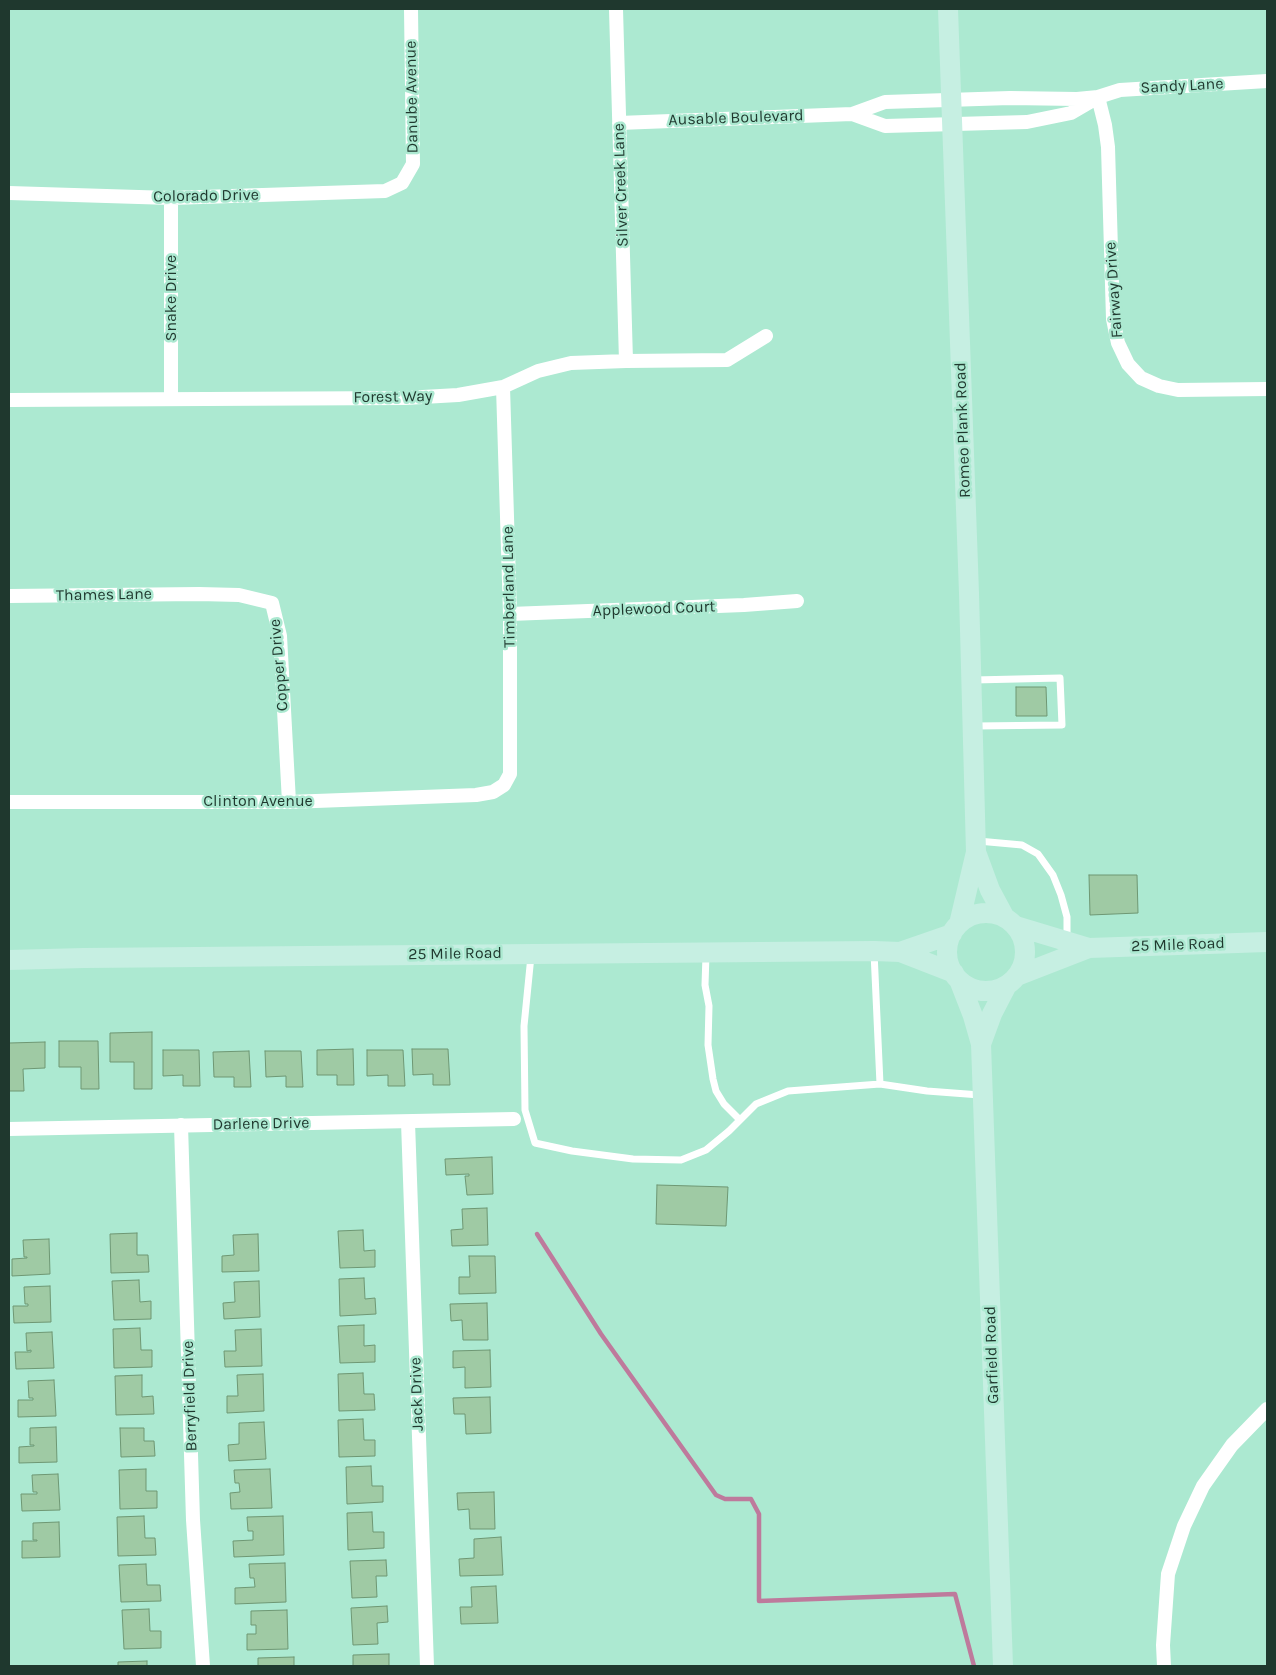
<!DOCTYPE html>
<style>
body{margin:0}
#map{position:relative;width:1276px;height:1675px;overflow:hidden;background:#ace9d1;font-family:Karla,sans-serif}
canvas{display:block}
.frame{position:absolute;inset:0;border:10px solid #1f382e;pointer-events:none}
</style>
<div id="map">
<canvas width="1276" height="1675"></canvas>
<div class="frame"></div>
</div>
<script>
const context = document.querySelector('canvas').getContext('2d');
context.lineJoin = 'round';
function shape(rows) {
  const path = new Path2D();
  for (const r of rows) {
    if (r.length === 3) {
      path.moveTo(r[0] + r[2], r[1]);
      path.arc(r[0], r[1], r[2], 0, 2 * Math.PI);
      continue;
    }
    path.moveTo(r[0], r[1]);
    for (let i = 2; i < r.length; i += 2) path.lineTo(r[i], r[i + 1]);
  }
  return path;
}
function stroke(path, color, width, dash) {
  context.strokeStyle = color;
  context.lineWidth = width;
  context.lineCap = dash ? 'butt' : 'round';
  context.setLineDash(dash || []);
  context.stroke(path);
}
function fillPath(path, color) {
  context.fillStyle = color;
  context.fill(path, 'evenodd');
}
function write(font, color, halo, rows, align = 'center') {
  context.font = font + ' Karla,sans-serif';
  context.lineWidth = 5;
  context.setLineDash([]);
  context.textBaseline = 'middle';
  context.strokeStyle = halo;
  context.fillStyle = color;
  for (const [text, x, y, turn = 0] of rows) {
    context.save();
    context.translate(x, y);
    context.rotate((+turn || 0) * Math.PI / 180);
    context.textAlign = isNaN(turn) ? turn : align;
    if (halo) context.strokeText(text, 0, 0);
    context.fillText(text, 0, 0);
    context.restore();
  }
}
stroke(shape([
 [537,1234,601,1334,716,1495,725,1499,751,1499,759,1514,759,1601,955,1594,974,1666]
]), '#be7a9c', 4.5);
const building = shape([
 [1016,687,1046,687,1047,716,1016,716,1016,687],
 [1089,875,1137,875,1138,913,1090,915,1089,875],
 [152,1032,152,1089,134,1089,134,1062,110,1062,110,1033,152,1032],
 [59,1041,98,1041,99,1089,81,1089,81,1067,59,1067,59,1041],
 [45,1042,45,1068,23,1069,24,1091,9,1091,9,1043,45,1042],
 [353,1049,354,1085,337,1085,337,1075,317,1075,317,1050,353,1049],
 [412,1049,448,1049,450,1085,433,1085,433,1074,413,1075,412,1049],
 [163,1050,199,1050,200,1086,183,1086,183,1075,163,1076,163,1050],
 [367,1050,403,1050,405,1086,388,1086,388,1075,367,1076,367,1050],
 [249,1051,251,1087,234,1087,234,1077,214,1077,213,1052,249,1051],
 [265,1051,301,1051,303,1087,286,1087,286,1076,266,1077,265,1051],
 [492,1157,493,1194,467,1195,465,1176,469,1176,469,1174,446,1175,445,1159,492,1157],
 [657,1185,728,1187,726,1226,656,1224,657,1185],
 [487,1208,488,1245,452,1246,451,1230,463,1229,462,1209,487,1208],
 [363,1230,364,1251,375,1250,375,1267,340,1268,338,1231,363,1230],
 [137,1233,137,1255,148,1255,149,1272,111,1273,110,1234,137,1233],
 [258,1234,259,1271,222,1272,222,1256,234,1255,233,1235,258,1234],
 [49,1239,50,1274,12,1276,12,1259,27,1258,27,1257,24,1257,23,1240,49,1239],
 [469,1256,495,1256,496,1293,459,1294,459,1277,470,1277,469,1256],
 [364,1278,365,1299,375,1298,376,1314,340,1316,339,1279,364,1278],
 [139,1280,140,1302,151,1301,151,1319,114,1320,112,1281,139,1280],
 [259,1281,260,1317,224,1319,223,1303,235,1302,234,1282,259,1281],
 [50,1286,51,1322,14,1323,13,1306,28,1306,28,1304,25,1304,24,1287,50,1286],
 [487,1303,488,1340,463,1340,462,1320,451,1321,450,1304,487,1303],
 [364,1325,364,1346,375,1345,375,1362,340,1363,338,1326,364,1325],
 [140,1328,141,1350,152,1350,152,1367,114,1368,113,1329,140,1328],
 [261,1329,262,1366,225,1367,224,1351,236,1351,235,1330,261,1329],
 [52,1332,54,1368,16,1369,15,1352,31,1352,31,1350,27,1351,26,1333,52,1332],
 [490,1350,491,1387,465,1388,465,1367,453,1368,453,1351,490,1350],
 [363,1373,364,1394,374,1394,375,1410,339,1411,338,1374,363,1373],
 [263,1374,264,1411,227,1413,227,1396,238,1396,237,1375,263,1374],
 [142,1375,142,1397,153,1396,154,1414,116,1415,115,1376,142,1375],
 [54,1380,56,1416,18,1417,18,1400,33,1400,33,1398,29,1398,28,1381,54,1380],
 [490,1397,491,1433,466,1434,465,1414,454,1414,453,1398,490,1397],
 [363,1419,364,1440,375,1440,375,1456,339,1457,338,1420,363,1419],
 [264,1422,266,1459,229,1461,228,1445,239,1444,239,1423,264,1422],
 [56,1427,57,1462,19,1463,19,1447,34,1446,34,1445,30,1445,30,1428,56,1427],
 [120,1428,144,1428,144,1441,154,1441,155,1456,121,1457,120,1428],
 [371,1466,372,1486,383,1486,383,1502,347,1504,346,1467,371,1466],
 [146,1469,146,1491,157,1491,157,1508,120,1509,119,1470,146,1469],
 [270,1469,272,1508,231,1509,230,1493,240,1492,239,1483,235,1483,234,1470,270,1469],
 [58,1474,60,1510,22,1511,21,1494,37,1494,37,1492,33,1492,32,1475,58,1474],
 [494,1492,495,1529,470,1529,469,1509,458,1510,457,1493,494,1492],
 [372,1512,373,1532,384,1532,384,1548,348,1550,347,1513,372,1512],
 [144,1516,145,1538,155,1538,156,1555,118,1556,117,1517,144,1516],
 [283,1516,284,1555,234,1557,233,1541,253,1540,253,1531,248,1531,247,1517,283,1516],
 [59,1522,60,1557,22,1558,22,1541,37,1541,37,1540,33,1540,33,1523,59,1522],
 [501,1537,503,1575,460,1576,459,1559,474,1558,474,1539,501,1537],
 [386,1560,387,1576,376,1576,377,1597,352,1598,350,1561,386,1560],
 [285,1563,286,1602,235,1604,235,1588,255,1587,254,1578,250,1578,249,1564,285,1563],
 [146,1564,147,1585,160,1585,161,1601,121,1602,119,1565,146,1564],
 [496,1586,498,1623,461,1624,460,1607,472,1607,471,1587,496,1586],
 [387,1606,388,1622,377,1623,378,1644,353,1645,351,1608,387,1606],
 [149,1609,150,1631,161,1631,161,1648,124,1649,122,1610,149,1609],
 [287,1610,288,1649,247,1650,247,1634,256,1634,256,1625,251,1625,251,1611,287,1610],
 [389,1654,389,1666,353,1666,353,1655,389,1654],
 [294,1657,294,1666,258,1666,258,1658,294,1657],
 [147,1661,147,1666,118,1666,118,1662,147,1661]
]);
fillPath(building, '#9fcaa4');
stroke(building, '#6e9773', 1);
stroke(shape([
 [974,680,1060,678,1062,725,975,726],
 [978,841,1022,845,1038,854,1053,875,1061,895,1067,917,1067,939],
 [874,952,880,1084],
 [706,955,705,985,709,1006,708,1045,713,1079,716,1091,724,1104,740,1120],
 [531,956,524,1026,525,1110,535,1143,572,1151,633,1159,681,1160,706,1150,729,1131,756,1104,788,1091,880,1084,927,1091,980,1095]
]), '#fff', 7);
stroke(shape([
 [616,9,626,361],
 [1098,97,1105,125,1108,147,1113,319,1118,343,1128,364,1141,378,1159,386,1178,390,1267,389],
 [852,114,885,126,1027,122,1071,113,1095,99],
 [619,123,852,114,885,102,1010,98,1077,99,1098,97,1120,90,1267,81],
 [9,193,171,198,385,191,402,183,413,164,411,9],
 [171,398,171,198],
 [9,400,405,398,458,395,503,387,538,371,571,363,626,361,727,360,766,336],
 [9,596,199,594,239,595,272,603,280,636,289,802],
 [510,614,744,605,797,601],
 [9,802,289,802,476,795,493,792,504,785,510,774,510,614,503,387],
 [408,1122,427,1666],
 [181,1125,193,1520,203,1666],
 [9,1129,514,1119],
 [1164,1666,1163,1645,1168,1574,1184,1526,1203,1486,1232,1445,1267,1409]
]), '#fff', 14);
stroke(shape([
 [948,9,969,593,976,852,959,924],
 [976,852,990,890,1005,918],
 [986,952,39],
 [1016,926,1089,948],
 [900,952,952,934],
 [9,960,84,958,874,951,900,952,954,973],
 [1017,976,1089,948,1267,942],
 [959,980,973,1016,981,1044,1003,1666],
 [981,1044,992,1014,1007,985]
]), '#c6efe2', 20);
write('16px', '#1f382e', '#ace9d1', [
 ["Sandy Lane",1182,86,-3],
 ["Danube Avenue",412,97,-91],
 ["Ausable Boulevard",736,118,-2],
 ["Silver Creek Lane",621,185,-92],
 ["Colorado Drive",206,196,-1],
 ["Fairway Drive",1114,290,-94],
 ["Snake Drive",171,298,-90],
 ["Forest Way",393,397,-1],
 ["Romeo Plank Road",963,430,-92],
 ["Timberland Lane",509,587,-91],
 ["Thames Lane",104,595,-1],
 ["Applewood Court",654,609,-2],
 ["Copper Drive",279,665,-95],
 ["Clinton Avenue",258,801],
 ["25 Mile Road",1178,945,-2],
 ["25 Mile Road",455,954,-1],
 ["Darlene Drive",261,1124,-1],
 ["Garfield Road",992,1355,-92],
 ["Jack Drive",417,1394,-92],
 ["Berryfield Drive",190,1396,-92]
]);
</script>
